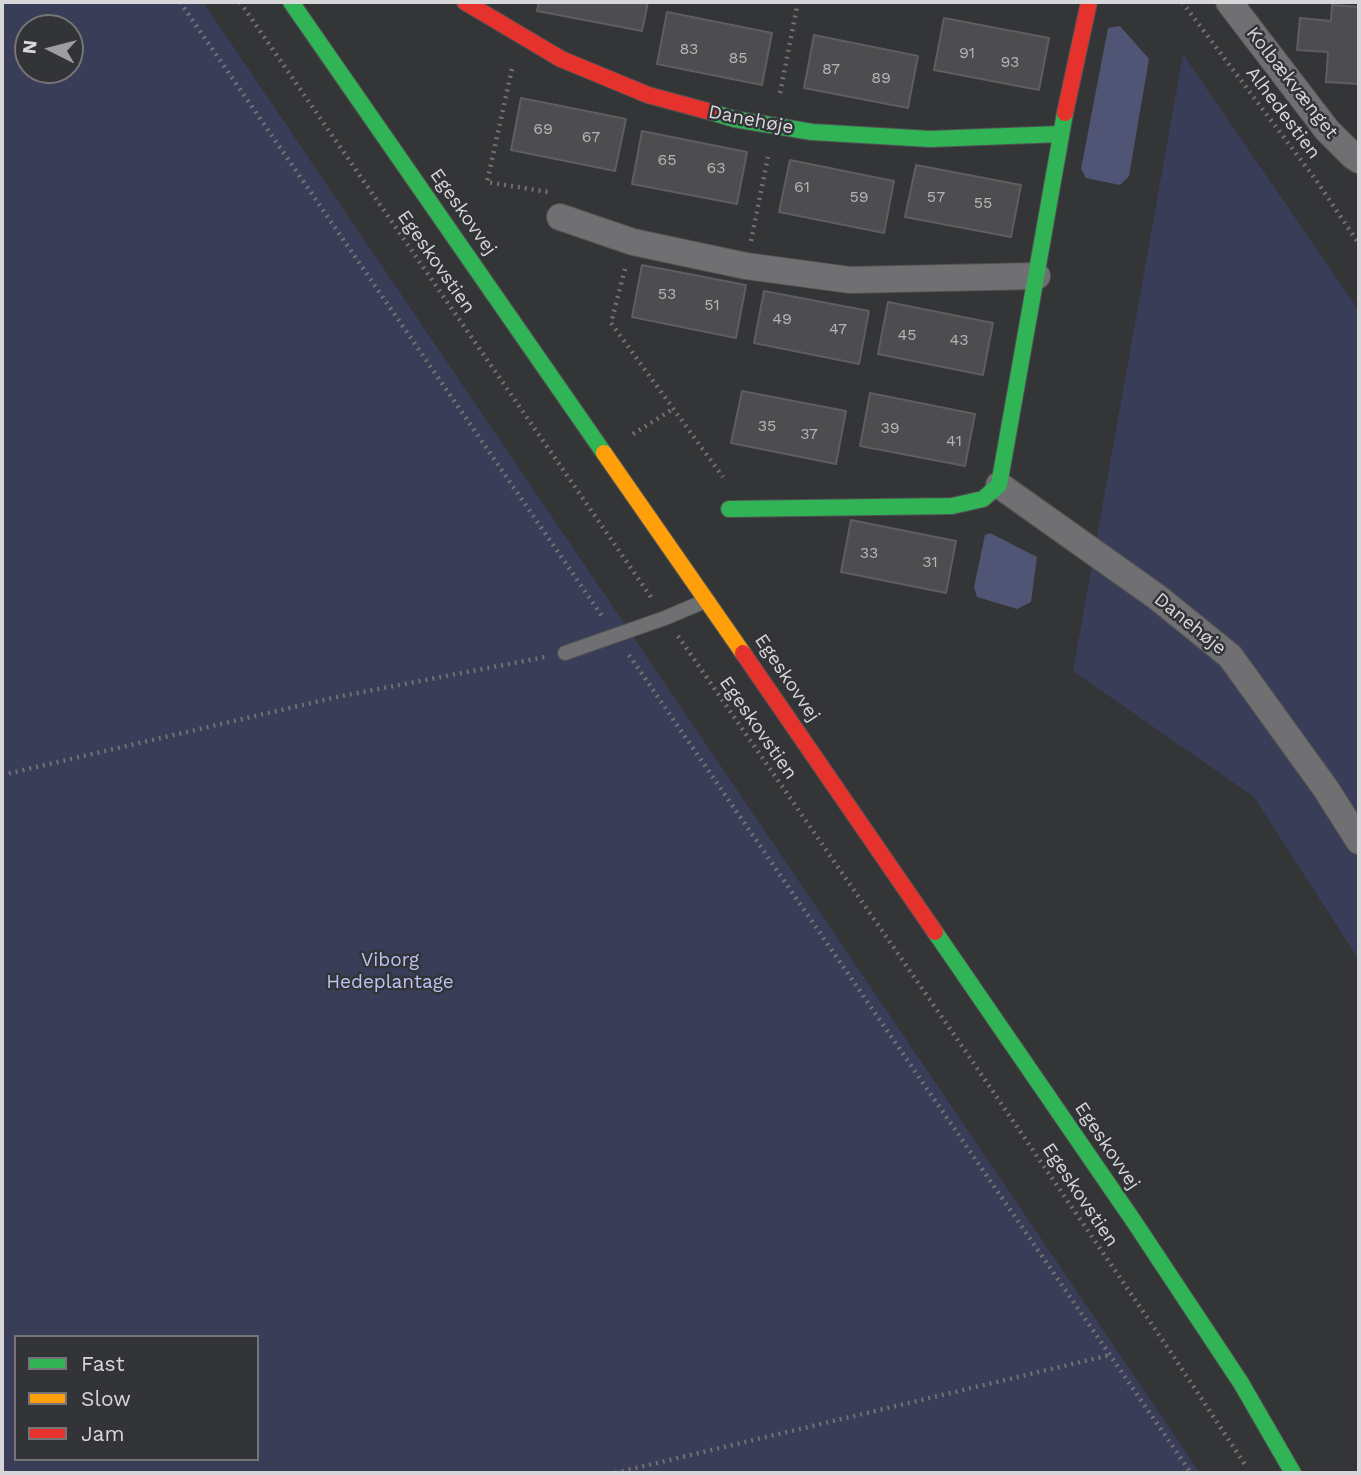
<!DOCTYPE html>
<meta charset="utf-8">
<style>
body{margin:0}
#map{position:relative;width:1361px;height:1475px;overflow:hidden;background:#343537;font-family:"Work Sans",sans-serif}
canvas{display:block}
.frame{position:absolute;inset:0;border:4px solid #d7d7da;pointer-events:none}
.legend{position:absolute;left:14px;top:1335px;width:245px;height:126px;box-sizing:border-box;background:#333438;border:2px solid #757579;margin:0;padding:9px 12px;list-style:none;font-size:21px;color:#d7d7da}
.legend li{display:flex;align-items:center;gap:14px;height:35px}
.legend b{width:35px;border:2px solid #757579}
.north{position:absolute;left:14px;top:14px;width:70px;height:70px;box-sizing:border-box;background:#333438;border:2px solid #757579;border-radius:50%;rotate:276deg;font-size:19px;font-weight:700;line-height:28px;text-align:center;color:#d7d7da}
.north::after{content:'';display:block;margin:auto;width:24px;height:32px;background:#9e9ea1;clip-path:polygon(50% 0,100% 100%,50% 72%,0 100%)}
</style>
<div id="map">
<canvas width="1361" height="1475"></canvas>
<div class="frame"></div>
<ul class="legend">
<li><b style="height:9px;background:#30b455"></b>Fast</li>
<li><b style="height:9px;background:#ff9f0a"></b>Slow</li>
<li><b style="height:9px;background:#e5322d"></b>Jam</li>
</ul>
<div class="north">N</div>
</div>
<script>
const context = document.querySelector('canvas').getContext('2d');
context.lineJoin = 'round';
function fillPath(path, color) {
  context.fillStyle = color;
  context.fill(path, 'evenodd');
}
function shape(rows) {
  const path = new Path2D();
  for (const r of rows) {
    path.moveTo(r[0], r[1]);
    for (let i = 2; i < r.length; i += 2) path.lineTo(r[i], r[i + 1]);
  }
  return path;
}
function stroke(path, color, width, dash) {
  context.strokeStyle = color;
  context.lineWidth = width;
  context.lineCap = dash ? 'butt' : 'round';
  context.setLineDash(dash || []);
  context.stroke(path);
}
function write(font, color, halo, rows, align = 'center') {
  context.font = font + ' "Work Sans",sans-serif';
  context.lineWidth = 5;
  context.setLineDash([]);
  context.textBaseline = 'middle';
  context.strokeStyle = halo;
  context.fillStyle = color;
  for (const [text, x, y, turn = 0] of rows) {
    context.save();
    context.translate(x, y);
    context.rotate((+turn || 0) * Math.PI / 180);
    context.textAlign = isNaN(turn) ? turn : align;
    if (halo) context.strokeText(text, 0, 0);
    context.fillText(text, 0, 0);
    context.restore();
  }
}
fillPath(shape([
 [2,2,203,2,1200,1473,2,1473],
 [28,28,70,28,70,70,28,70],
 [16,1337,257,1337,257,1459,16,1459],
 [1183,54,1359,311,1359,960,1254,797,1073,671]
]), '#393d58');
fillPath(shape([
 [1120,26,1149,59,1129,176,1120,185,1086,178,1081,169,1108,28],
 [990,533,1037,557,1031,602,1017,609,977,597,974,587,985,535]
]), '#505575');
const building = shape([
 [539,2,648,2,642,31,537,11,539,2],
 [1332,5,1359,7,1359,84,1326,82,1328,52,1297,50,1300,18,1331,21,1332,5],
 [667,12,772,33,762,85,657,64,667,12],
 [944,18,1049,38,1039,90,934,70,944,18],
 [814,35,918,56,908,108,804,88,814,35],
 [521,98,626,119,615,171,511,150,521,98],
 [642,131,747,152,737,204,632,184,642,131],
 [790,160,894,181,884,233,779,212,790,160],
 [916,165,1021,185,1011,237,905,217,916,165],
 [642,265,746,285,736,338,632,317,642,265],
 [764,291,869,311,859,364,754,343,764,291],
 [888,302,993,323,983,375,878,354,888,302],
 [742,391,846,411,836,464,731,443,742,391],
 [870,393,975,414,965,466,860,446,870,393],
 [851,520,956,541,946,593,841,572,851,520]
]);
fillPath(building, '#4d4d4f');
stroke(building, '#5d5e60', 2);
const lane = shape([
 [565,653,665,618,705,601]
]);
const street = shape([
 [1229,2,1327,130,1353,156,1359,160],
 [560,217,633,242,746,266,850,280,1037,276],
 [999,485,1157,597,1230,656,1326,789,1359,841]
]);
const fast = shape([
 [291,2,604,453],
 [711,112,734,119,812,132,930,139,1061,134],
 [729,509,952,506,983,499,999,485,1065,113],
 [935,932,1135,1223,1241,1383,1293,1473]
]);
const slow = shape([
 [604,453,743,653]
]);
const jam = shape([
 [465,2,561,59,648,95,711,112],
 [1065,113,1089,2],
 [743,653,935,932]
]);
stroke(lane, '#515253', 16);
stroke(street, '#515253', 28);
stroke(fast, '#515253', 18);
stroke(slow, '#515253', 18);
stroke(jam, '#515253', 18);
stroke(shape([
 [180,2,604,619],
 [240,2,653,600],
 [1182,2,1316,180,1359,244],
 [512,69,487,182,548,192],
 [780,93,798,2],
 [751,241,768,157],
 [625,269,611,323,723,477],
 [633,434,673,409],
 [678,636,966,1052,1172,1354,1246,1466],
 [629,655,1191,1473],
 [2,775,337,697,545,657],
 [615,1473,1110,1355]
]), '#717173', 4.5, [2, 5]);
stroke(lane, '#707072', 14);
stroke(street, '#707072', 26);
stroke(fast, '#30b455', 16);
stroke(slow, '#ff9f0a', 16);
stroke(jam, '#e5322d', 16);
write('16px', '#b4b4b7', null, [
 ["83",689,49],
 ["91",967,53],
 ["85",738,58],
 ["93",1010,62],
 ["87",831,69],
 ["89",881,78],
 ["69",543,129],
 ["67",591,137],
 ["65",667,160],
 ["63",716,168],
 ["61",802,187],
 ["59",859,197],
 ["57",936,197],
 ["55",983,203],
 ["53",667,294],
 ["51",712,305],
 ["49",782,319],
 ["47",838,329],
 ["45",907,335],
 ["43",959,340],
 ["35",767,426],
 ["39",890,428],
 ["37",809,434],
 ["41",954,441],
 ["33",869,553],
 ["31",930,562]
]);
write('19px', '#d7d7da', '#333438', [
 ["Kolbækvænget",1292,83,52],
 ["Alhedestien",1283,113,53],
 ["Danehøje",751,120,11],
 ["Egeskovvej",463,212,55],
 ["Egeskovstien",436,262,55],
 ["Danehøje",1190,624,39],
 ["Egeskovvej",787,678,56],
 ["Egeskovstien",758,728,55],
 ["Egeskovvej",1107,1146,56],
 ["Egeskovstien",1080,1195,56]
]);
write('19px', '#bbc3f5', '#333438', [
 ["Viborg",390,960],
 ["Hedeplantage",390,982]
]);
</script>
